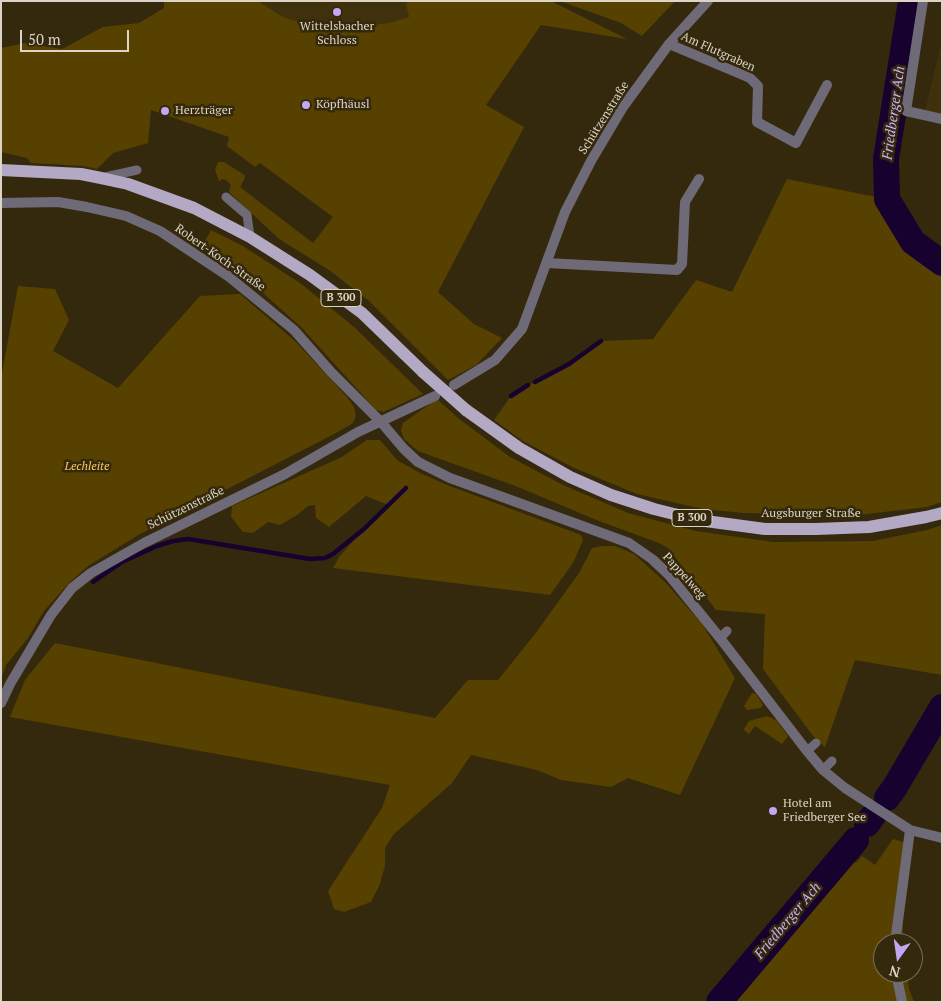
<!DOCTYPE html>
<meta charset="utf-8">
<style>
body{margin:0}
#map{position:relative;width:943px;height:1003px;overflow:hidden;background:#35290d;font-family:"PT Serif",serif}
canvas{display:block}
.frame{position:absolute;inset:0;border:2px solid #dcd5c5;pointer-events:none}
.north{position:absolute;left:873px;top:933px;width:50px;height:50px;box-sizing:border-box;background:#35290d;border:1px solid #786e57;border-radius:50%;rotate:194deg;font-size:14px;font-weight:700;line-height:20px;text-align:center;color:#dcd5c5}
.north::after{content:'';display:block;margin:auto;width:18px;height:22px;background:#c3a7f2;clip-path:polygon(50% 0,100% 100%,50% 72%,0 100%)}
.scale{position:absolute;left:20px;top:30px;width:109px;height:22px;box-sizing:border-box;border:2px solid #dcd5c5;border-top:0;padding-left:6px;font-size:15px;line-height:18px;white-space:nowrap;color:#dcd5c5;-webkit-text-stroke:4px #35290d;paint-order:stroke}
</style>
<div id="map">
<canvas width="943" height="1003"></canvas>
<div class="frame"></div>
<div class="north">N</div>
<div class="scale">50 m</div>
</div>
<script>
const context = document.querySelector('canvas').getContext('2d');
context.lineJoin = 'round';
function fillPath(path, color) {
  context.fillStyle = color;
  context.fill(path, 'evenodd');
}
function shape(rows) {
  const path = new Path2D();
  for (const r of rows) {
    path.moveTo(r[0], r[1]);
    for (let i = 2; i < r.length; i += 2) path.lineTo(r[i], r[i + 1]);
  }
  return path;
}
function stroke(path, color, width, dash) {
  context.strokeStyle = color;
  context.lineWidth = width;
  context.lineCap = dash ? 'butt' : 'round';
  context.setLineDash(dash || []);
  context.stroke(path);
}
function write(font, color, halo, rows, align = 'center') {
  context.font = font + ' "PT Serif",serif';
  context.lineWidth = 5;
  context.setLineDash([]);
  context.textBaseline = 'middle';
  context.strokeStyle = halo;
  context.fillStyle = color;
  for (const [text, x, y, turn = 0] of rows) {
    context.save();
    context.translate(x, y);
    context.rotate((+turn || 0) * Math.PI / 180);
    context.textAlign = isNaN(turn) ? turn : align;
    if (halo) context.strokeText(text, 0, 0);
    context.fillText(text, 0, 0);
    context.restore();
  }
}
fillPath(shape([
 [258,1,409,1,406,4,410,17,389,23,327,30,283,17],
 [942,39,942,113,925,111]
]), '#3f310b');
fillPath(shape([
 [164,1,258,1,283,17,327,30,389,23,409,17,406,4,409,1,551,1,627,39,541,25,486,105,524,127,438,292,474,324,502,338,476,365,448,380,369,301,329,270,279,239,229,192,231,185,226,180,221,179,220,182,219,181,215,170,218,162,224,162,243,174,245,176,244,180,240,187,313,243,333,217,260,163,255,167,227,146,229,137,151,110,148,143,113,153,97,169,83,166,31,163,27,158,1,152,1,48,25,43,62,49,103,27,139,23,164,8],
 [560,1,675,1,642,36,621,23],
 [787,179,881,198,897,239,942,273,942,502,927,507,858,515,743,513,703,509,637,494,572,467,523,441,494,420,511,396,522,389,569,364,601,341,653,339,696,280,732,292],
 [211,230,243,246,300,283,353,326,423,394,383,412,376,410,302,328,262,292,202,247],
 [18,286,55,289,69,320,53,351,118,388,200,296,240,294,295,341,347,397,354,407,356,416,353,423,336,433,140,534,88,566,69,583,44,611,28,638,6,665,1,679,1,378],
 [437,399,458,418,510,457,563,485,628,513,696,531,773,542,873,541,927,530,942,525,942,675,855,660,825,747,814,737,763,669,765,614,716,610,668,548,659,543,599,521,518,487,418,451,404,439,401,431,403,423],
 [367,440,380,440,397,460,418,472,447,485,581,535,583,540,573,563,550,595,333,568,339,557,364,529,388,505,366,496,329,527,316,518,315,505,308,506,297,515,280,525,268,522,253,533,243,532,231,517,232,506,342,457],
 [602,546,615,546,634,554,665,582,702,624,735,678,680,795,628,778,611,787,561,780,537,770,471,755,452,783,394,834,385,848,385,865,380,884,371,902,344,912,334,909,328,891,382,808,390,785,10,717,25,680,55,643,435,718,468,680,498,680,535,634,579,573,592,548],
 [752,693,756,694,763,705,761,708,747,710,744,706],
 [767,716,776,720,788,736,782,744,755,726,749,734,745,731,744,729,749,721],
 [893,839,913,845,903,921,903,943,883,943,883,973,907,973,909,989,914,1002,712,1002,766,936,783,921,839,857,856,863,862,856,875,865]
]), '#564100');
stroke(shape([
 [535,382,569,364,601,341],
 [511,396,528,385],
 [93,582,122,562,157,546,173,541,188,539,310,559,325,558,333,554,364,529,406,488]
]), '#17012e', 4.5);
stroke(shape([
 [911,1,886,159,887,199,913,242,942,263],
 [887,798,895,787,942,707],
 [867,824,873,816],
 [719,1002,856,840]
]), '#17012e', 26);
stroke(shape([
 [105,177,137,170],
 [226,197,247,215,250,237],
 [720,638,727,631],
 [807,751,816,743],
 [823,770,832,761]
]), '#6f6a77', 9);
stroke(shape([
 [923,1,906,111,942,119],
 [669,44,750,78,758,86,757,122,796,143,827,85],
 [1,203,58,202,87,207,126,216,160,231,228,276,294,330,331,372,381,422,404,449,418,462,450,478,629,543,652,559,669,575,720,638,807,751,823,770,845,788,910,830,942,838],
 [547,263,677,270,682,264,685,202,699,179],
 [454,385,495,360,522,329,565,212,591,161,623,107,669,44,708,1],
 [1,703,10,684,51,615,72,588,91,573,144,543,285,474,358,432,435,396],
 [895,943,910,830],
 [896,973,902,1002]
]), '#6f6a77', 10);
stroke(shape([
 [1,170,81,174,101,178,128,184,194,208,250,237,310,275,362,313,423,372],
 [466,410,519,448,570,477,611,495,654,509,698,520,765,529,816,529,869,527,926,517,942,513]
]), '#b3a9c4', 12);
stroke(shape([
 [423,372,466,410]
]), '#b3a9c4', 12);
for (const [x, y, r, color] of [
 [337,12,5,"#c3a7f2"],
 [306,105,5,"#c3a7f2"],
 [165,111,5,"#c3a7f2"],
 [773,811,5,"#c3a7f2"]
]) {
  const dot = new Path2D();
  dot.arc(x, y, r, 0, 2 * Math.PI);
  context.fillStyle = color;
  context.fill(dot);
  stroke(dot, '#35290d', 2);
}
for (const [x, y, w] of [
 [341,298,40],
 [692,518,40]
]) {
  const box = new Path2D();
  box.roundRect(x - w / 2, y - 8.5, w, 17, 4);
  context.fillStyle = '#35290d';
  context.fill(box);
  stroke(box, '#dcd5c5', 1);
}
write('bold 11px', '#dcd5c5', null, [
 ["B 300",341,298],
 ["B 300",692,518]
]);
write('12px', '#dcd5c5', '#35290d', [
 ["Wittelsbacher",337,27,"center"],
 ["Schloss",337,41,"center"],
 ["Köpfhäusl",316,105],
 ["Herzträger",175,111],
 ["Hotel am",783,804],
 ["Friedberger See",783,818]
], 'left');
write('12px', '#dcd5c5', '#35290d', [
 ["Am Flutgraben",718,52,24],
 ["Schützenstraße",604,118,-58],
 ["Robert-Koch-Straße",220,258,35],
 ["Schützenstraße",186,508,-26],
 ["Augsburger Straße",811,514],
 ["Pappelweg",684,576,48]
]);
write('italic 12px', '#f8cc5b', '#35290d', [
 ["Lechleite",87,467]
]);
write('italic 14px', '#cdb0fd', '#35290d', [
 ["Friedberger Ach",894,113,-82],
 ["Friedberger Ach",788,921,-50]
]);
</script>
